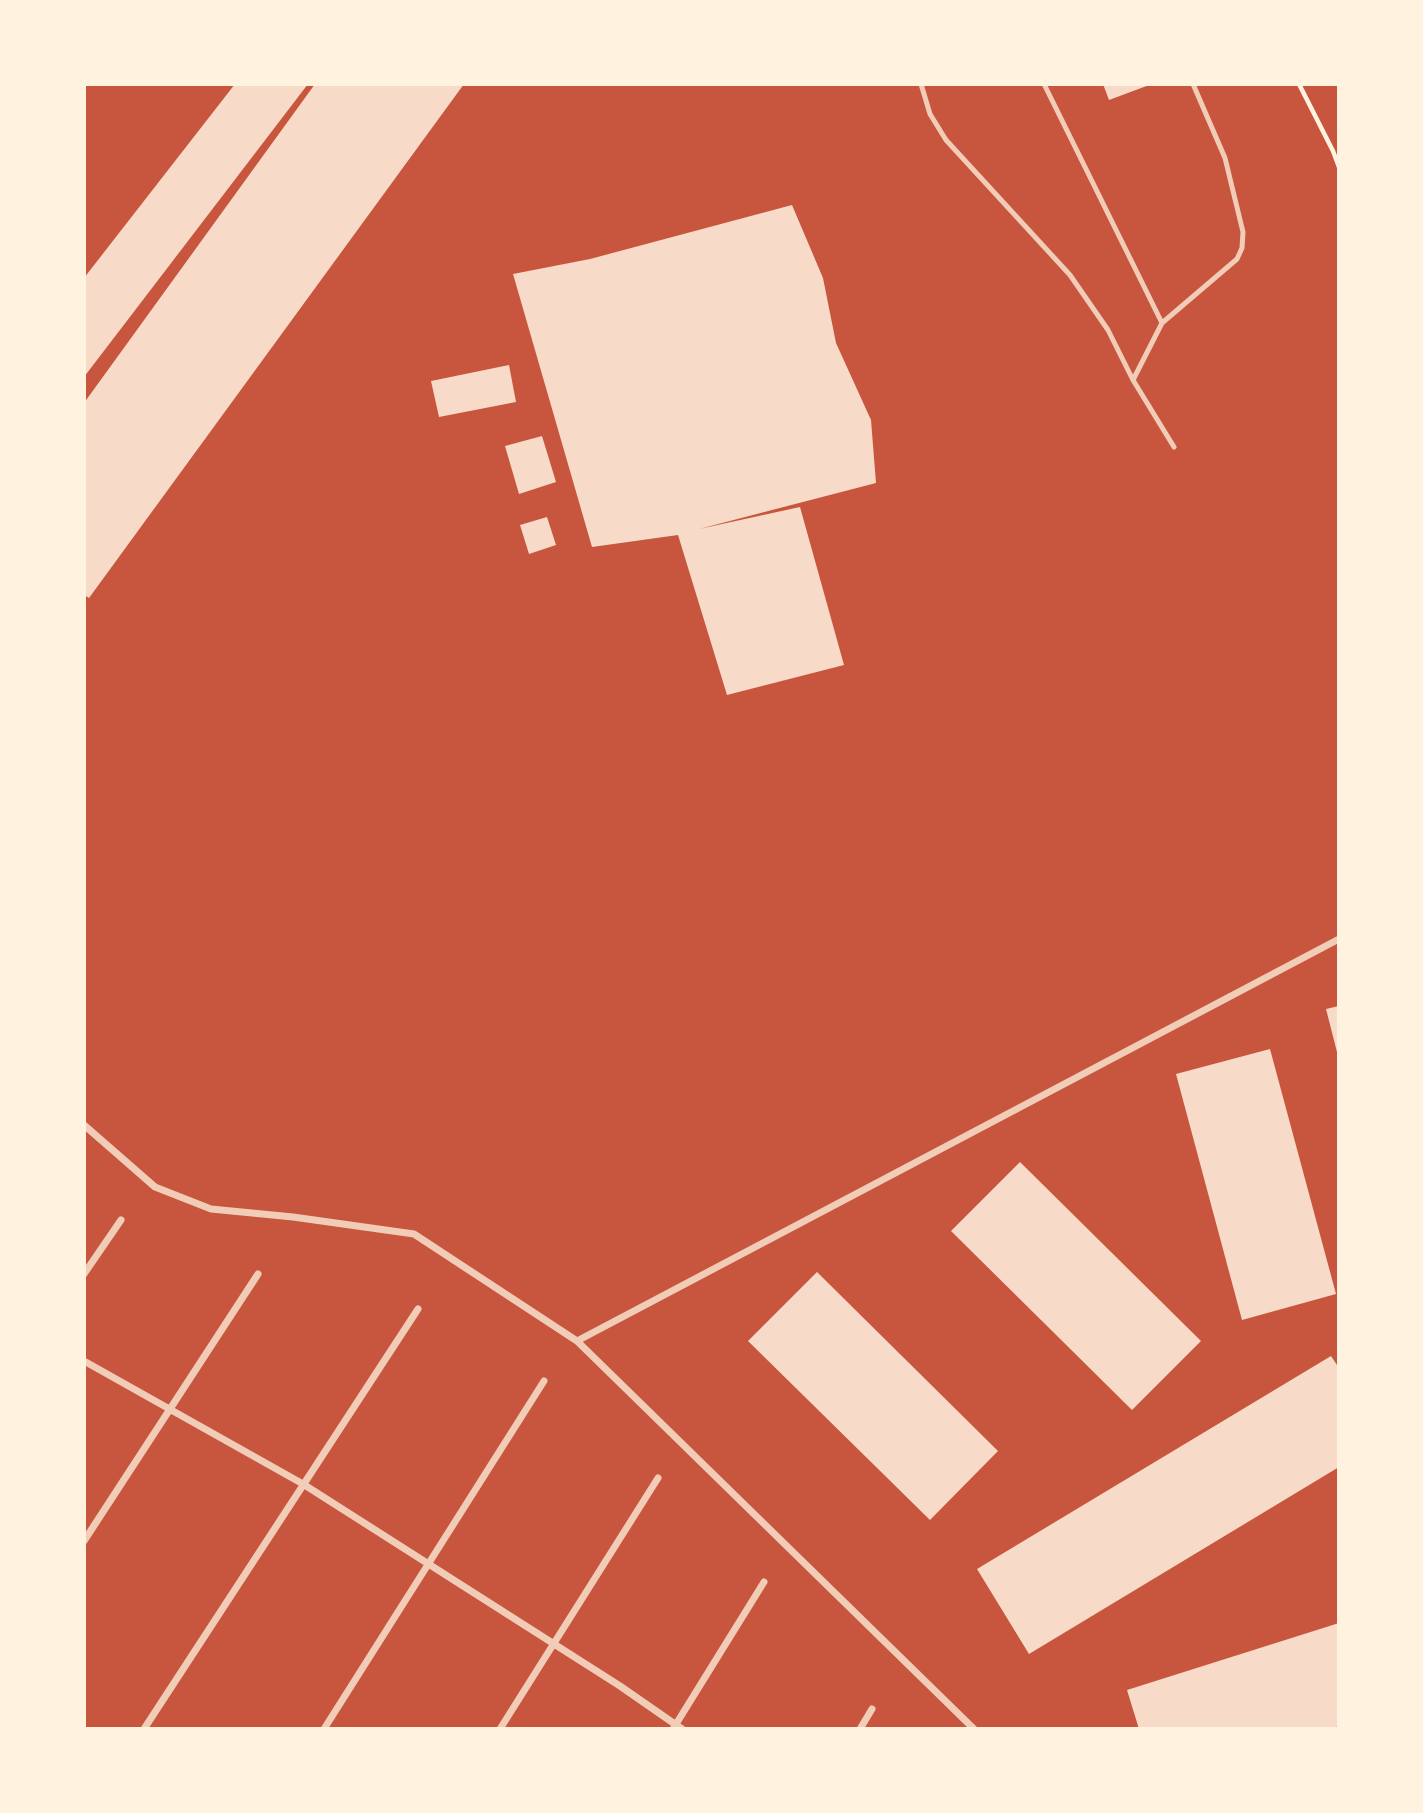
<!DOCTYPE html>
<style>
body{margin:0}
#map{position:relative;width:1423px;height:1813px;overflow:hidden;background:#c8553d;font-family:Poppins,sans-serif}
canvas{display:block}
.frame{position:absolute;inset:0;border:86px solid #fff3e0;pointer-events:none}
</style>
<div id="map">
<canvas width="1423" height="1813"></canvas>
<div class="frame"></div>
</div>
<script>
const context = document.querySelector('canvas').getContext('2d');
context.lineJoin = 'round';
function fillPath(path, color) {
  context.fillStyle = color;
  context.fill(path, 'evenodd');
}
function shape(rows) {
  const path = new Path2D();
  for (const r of rows) {
    path.moveTo(r[0], r[1]);
    for (let i = 2; i < r.length; i += 2) path.lineTo(r[i], r[i + 1]);
  }
  return path;
}
function stroke(path, color, width, dash) {
  context.strokeStyle = color;
  context.lineWidth = width;
  context.lineCap = dash ? 'butt' : 'round';
  context.setLineDash(dash || []);
  context.stroke(path);
}
fillPath(shape([
 [235,84,308,84,84,377,84,278],
 [315,84,464,84,89,598,84,595,84,403],
 [1103,84,1152,84,1109,100],
 [792,205,823,278,836,343,871,420,876,483,699,529,800,507,844,665,727,695,678,535,592,547,513,274,590,259],
 [509,365,516,402,439,417,431,381],
 [542,436,556,482,519,494,505,446],
 [547,517,556,545,529,554,520,525],
 [1339,1006,1339,1056,1338,1056,1326,1009],
 [1270,1049,1336,1294,1242,1320,1176,1074],
 [1020,1162,1201,1341,1132,1410,951,1231],
 [817,1272,998,1451,930,1520,748,1341],
 [1331,1356,1339,1368,1339,1467,1029,1654,977,1569],
 [1339,1623,1339,1726,1329,1729,1139,1729,1127,1690]
]), '#f7dbc8');
stroke(shape([
 [1299,84,1333,151,1339,167]
]), '#fff3e0', 4.5);
stroke(shape([
 [921,84,930,114,946,140,1070,275,1108,330,1133,380,1174,447],
 [1044,84,1162,323],
 [1133,380,1162,323,1237,259,1242,248,1243,232,1225,158,1193,84]
]), '#f1ccb7', 5);
stroke(shape([
 [84,1125,155,1187,211,1209,293,1217,414,1234,577,1341,974,1729],
 [84,1274,121,1220],
 [577,1341,1339,939],
 [84,1361,303,1484,620,1686,682,1729],
 [84,1541,258,1274],
 [144,1729,418,1309],
 [324,1729,544,1381],
 [500,1729,658,1478],
 [673,1729,764,1582],
 [860,1729,872,1709]
]), '#f1ccb7', 7);
</script>
